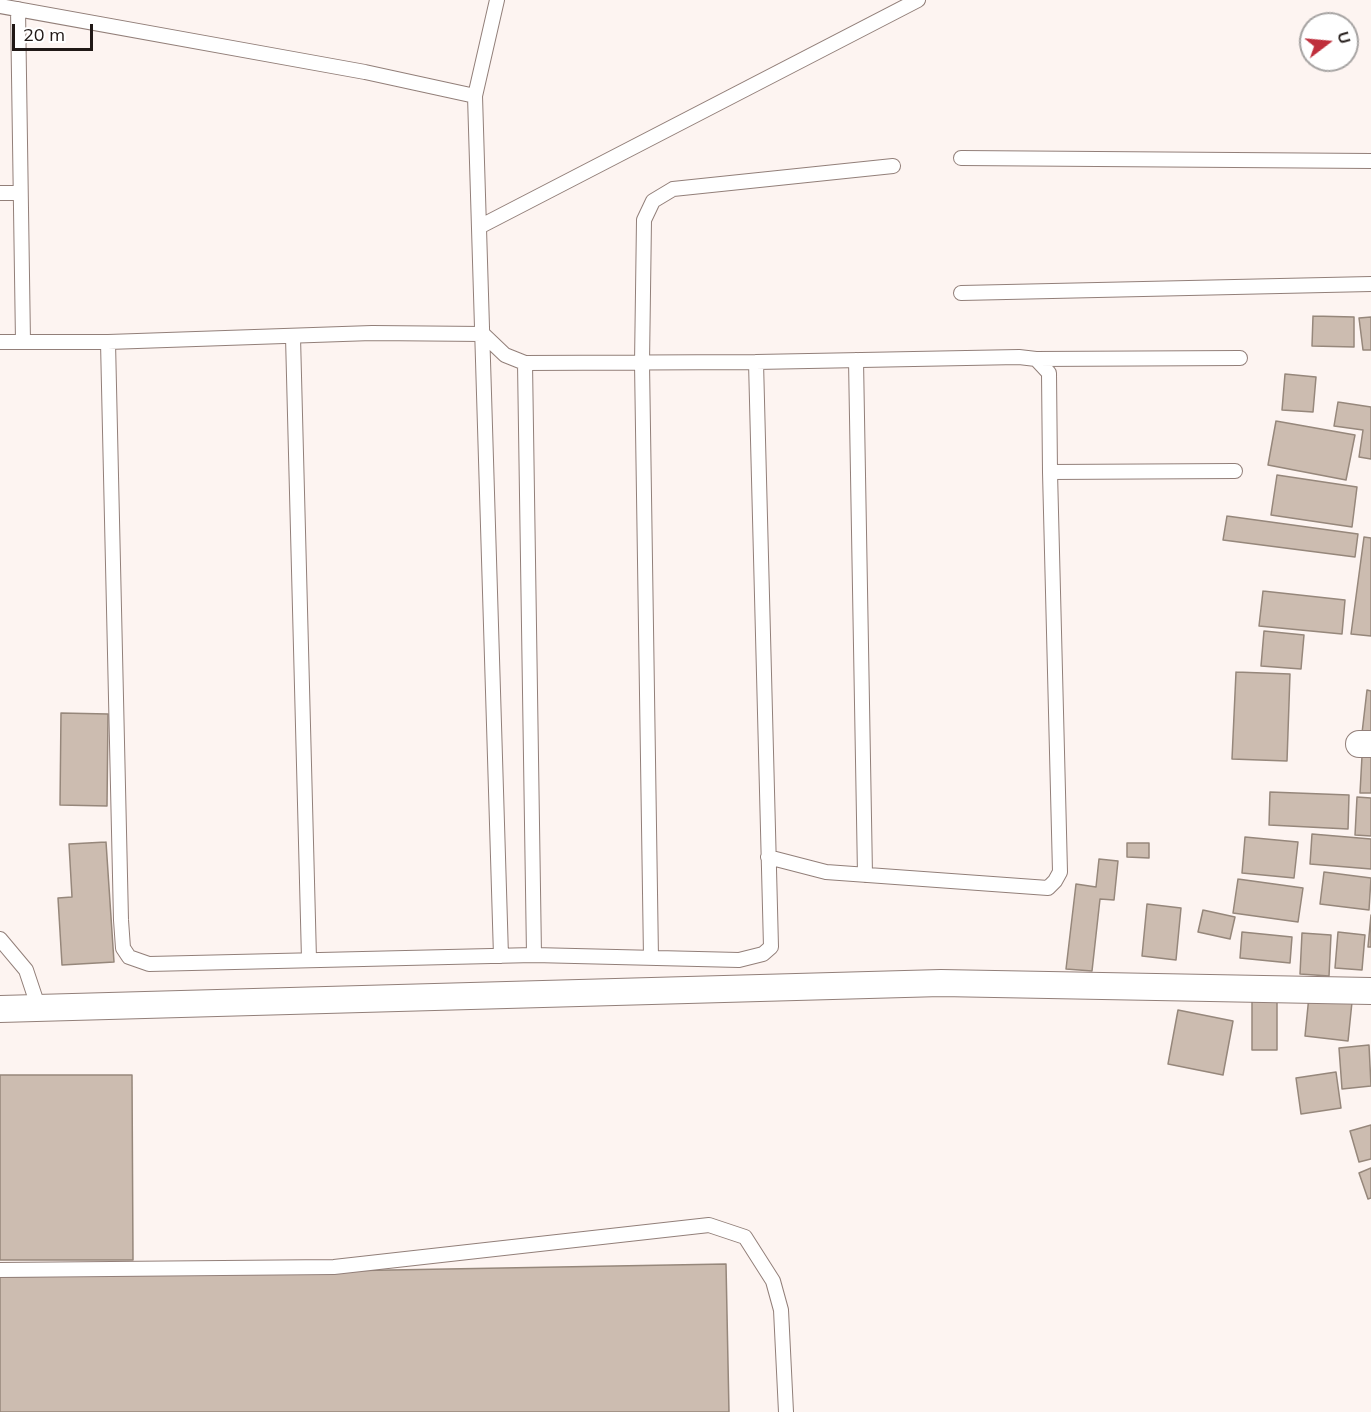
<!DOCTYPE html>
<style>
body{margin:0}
#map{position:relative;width:1371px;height:1412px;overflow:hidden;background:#fdf4f1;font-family:Mulish,sans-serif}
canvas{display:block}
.north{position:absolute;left:1299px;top:12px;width:60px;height:60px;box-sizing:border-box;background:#fff;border:2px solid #a6a3a2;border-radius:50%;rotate:74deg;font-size:16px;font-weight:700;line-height:24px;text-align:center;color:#201816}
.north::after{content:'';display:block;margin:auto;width:21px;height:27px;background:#bf2f3c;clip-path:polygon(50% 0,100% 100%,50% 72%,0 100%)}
.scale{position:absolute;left:12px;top:24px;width:81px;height:27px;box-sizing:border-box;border:3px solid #201816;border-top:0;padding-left:8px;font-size:18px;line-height:21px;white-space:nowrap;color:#201816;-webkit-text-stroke:4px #fff;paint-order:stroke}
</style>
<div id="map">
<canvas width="1371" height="1412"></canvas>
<div class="north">U</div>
<div class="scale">20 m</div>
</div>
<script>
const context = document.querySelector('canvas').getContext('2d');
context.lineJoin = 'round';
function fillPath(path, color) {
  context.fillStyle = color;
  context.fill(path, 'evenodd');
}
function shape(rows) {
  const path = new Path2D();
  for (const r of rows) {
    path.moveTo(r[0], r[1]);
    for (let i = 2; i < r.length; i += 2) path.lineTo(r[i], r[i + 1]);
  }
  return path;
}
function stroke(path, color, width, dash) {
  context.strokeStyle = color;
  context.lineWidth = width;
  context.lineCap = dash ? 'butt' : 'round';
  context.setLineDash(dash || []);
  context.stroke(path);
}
const building = shape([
 [1313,316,1354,317,1354,347,1312,346,1313,316],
 [1371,317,1371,350,1363,350,1359,318,1371,317],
 [1285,374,1316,377,1313,412,1282,410,1285,374],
 [1338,402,1371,407,1371,459,1359,457,1363,430,1334,426,1338,402],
 [1276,421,1355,435,1346,480,1268,465,1276,421],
 [1277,475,1357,487,1352,527,1271,515,1277,475],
 [1227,516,1358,534,1355,557,1223,540,1227,516],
 [1364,537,1371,538,1371,636,1351,634,1364,537],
 [1263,591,1345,600,1342,634,1259,626,1263,591],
 [1264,631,1304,635,1301,669,1261,666,1264,631],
 [1236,672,1290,674,1287,761,1232,759,1236,672],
 [1367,690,1371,691,1371,734,1362,733,1367,690],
 [61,713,108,714,107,806,60,805,61,713],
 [1362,756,1371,756,1371,793,1360,793,1362,756],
 [1270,792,1349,795,1348,829,1269,825,1270,792],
 [1357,797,1371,798,1371,836,1355,835,1357,797],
 [1312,834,1371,839,1371,869,1310,864,1312,834],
 [1245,837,1298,842,1294,878,1242,873,1245,837],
 [106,842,114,962,62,965,58,898,72,897,69,844,106,842],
 [1127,843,1149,843,1149,858,1127,857,1127,843],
 [1099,859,1118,861,1114,900,1100,899,1092,971,1066,969,1076,884,1096,887,1099,859],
 [1324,872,1371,878,1369,910,1320,904,1324,872],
 [1238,879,1303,888,1298,922,1233,913,1238,879],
 [1147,904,1181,908,1176,960,1142,956,1147,904],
 [1203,910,1235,917,1230,939,1198,932,1203,910],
 [1371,915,1371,947,1368,947,1371,915],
 [1242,932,1292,937,1290,963,1240,958,1242,932],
 [1338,932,1365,935,1362,970,1335,968,1338,932],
 [1302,933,1331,935,1329,976,1300,974,1302,933],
 [1309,996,1352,1002,1348,1041,1305,1036,1309,996],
 [1252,1000,1277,1000,1277,1050,1252,1050,1252,1000],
 [1178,1010,1233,1021,1223,1075,1168,1064,1178,1010],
 [1369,1045,1371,1086,1342,1089,1339,1048,1369,1045],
 [1336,1072,1341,1108,1301,1114,1296,1078,1336,1072],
 [0,1075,132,1075,133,1260,0,1260,0,1075],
 [1371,1125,1371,1159,1359,1162,1350,1131,1371,1125],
 [1371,1168,1371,1198,1368,1199,1359,1173,1371,1168],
 [726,1264,729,1412,0,1412,0,1277,726,1264]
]);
fillPath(building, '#ccbcb0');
stroke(building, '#96877b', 1.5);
const lane = shape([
 [497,0,475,96,501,956],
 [0,6,365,72,475,96],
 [18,9,23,342],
 [961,158,1371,161],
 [0,193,20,193],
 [479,227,918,0],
 [961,293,1371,284],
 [293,337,309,959],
 [0,342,108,342,372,333,483,334,505,355,525,363,756,362,1019,357,1036,359,1049,373,1050,472,1235,471],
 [108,342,121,920,123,948,129,957,149,964,534,955,739,960,763,954,771,947,756,362],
 [1036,359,1240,358],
 [856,360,865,875],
 [525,363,534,955],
 [768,857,826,872,1048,888,1055,881,1060,872,1050,472],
 [0,939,26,970,38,1006],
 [651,958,642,363,644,220,653,201,673,189,893,166],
 [0,1270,334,1267,709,1225,745,1237,773,1281,781,1310,786,1412]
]);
const street = shape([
 [1359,744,1371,744],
 [0,1009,941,983,1371,991]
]);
stroke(lane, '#927f79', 16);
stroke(street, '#927f79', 28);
stroke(lane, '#fff', 14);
stroke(street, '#fff', 26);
</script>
